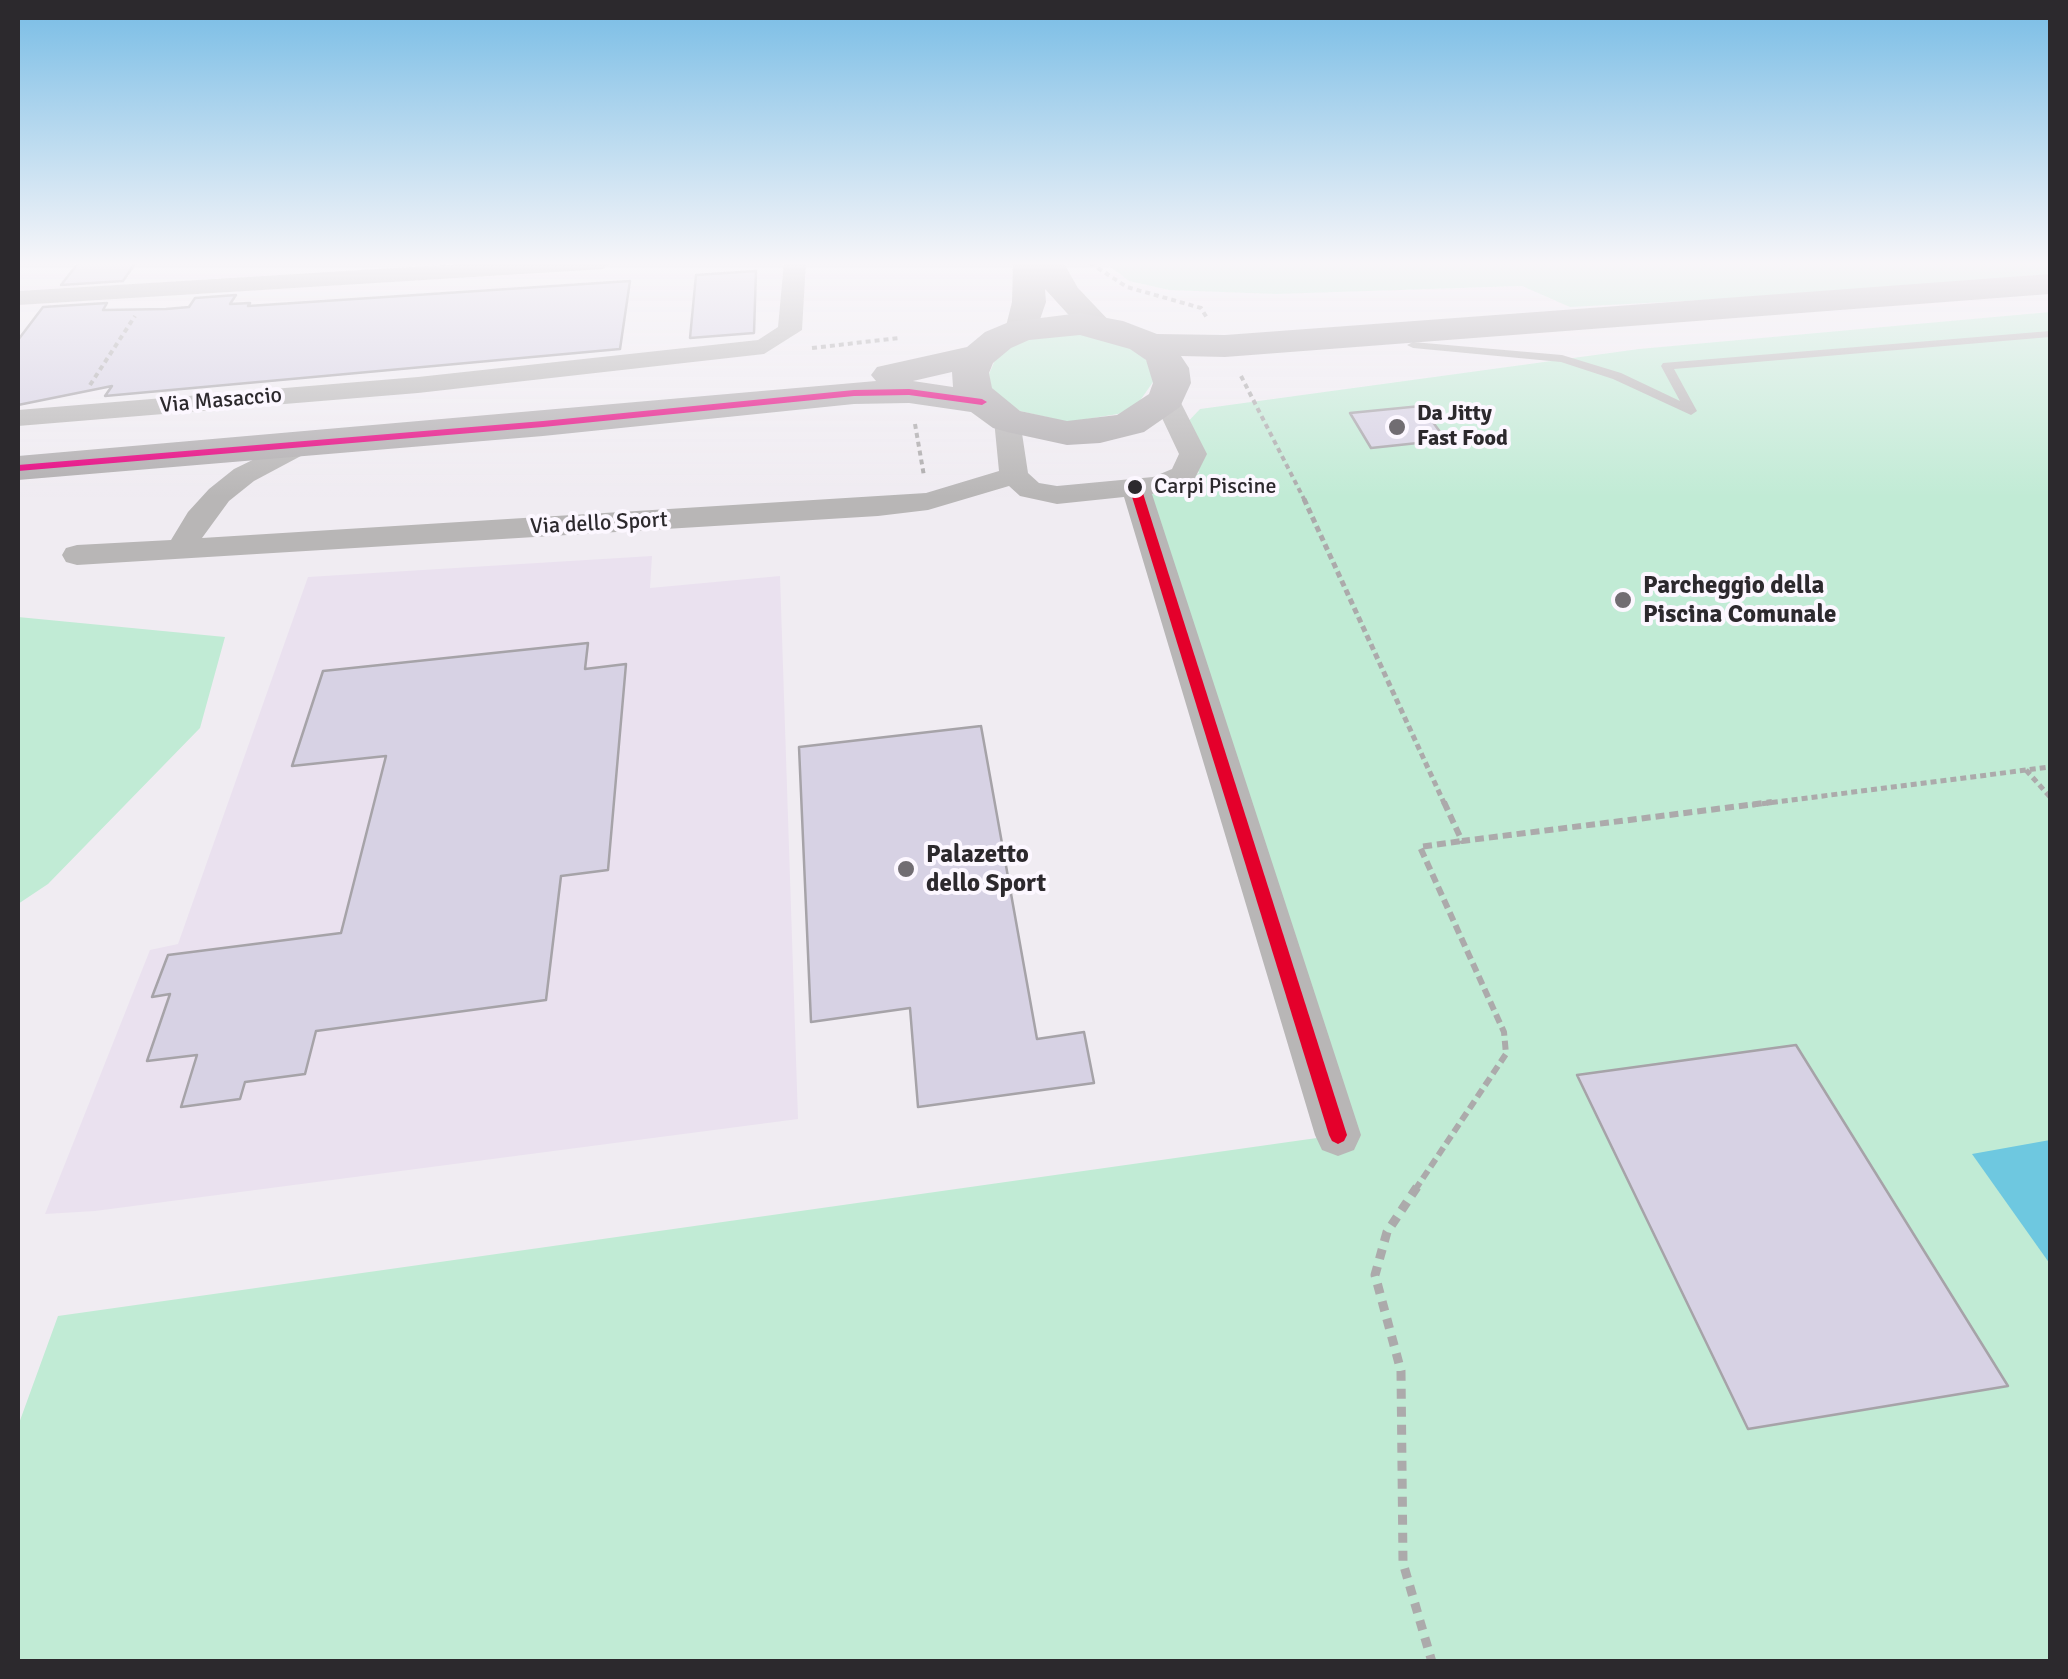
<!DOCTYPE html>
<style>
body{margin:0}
#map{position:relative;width:2068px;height:1679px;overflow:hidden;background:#f0ecf2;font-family:Signika,sans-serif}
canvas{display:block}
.frame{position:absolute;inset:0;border:20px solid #2c292d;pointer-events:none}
</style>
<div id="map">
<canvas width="2068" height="1679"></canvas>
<div class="frame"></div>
</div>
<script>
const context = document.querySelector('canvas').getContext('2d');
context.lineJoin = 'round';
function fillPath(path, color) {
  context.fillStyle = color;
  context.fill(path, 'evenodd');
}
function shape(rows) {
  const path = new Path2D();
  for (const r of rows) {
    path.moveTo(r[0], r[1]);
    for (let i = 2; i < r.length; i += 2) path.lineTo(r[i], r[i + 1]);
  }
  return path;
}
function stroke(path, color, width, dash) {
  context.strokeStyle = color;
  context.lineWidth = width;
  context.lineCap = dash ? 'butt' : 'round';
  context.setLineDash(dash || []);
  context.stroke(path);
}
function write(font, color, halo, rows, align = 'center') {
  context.font = font + ' Signika,sans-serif';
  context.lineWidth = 8;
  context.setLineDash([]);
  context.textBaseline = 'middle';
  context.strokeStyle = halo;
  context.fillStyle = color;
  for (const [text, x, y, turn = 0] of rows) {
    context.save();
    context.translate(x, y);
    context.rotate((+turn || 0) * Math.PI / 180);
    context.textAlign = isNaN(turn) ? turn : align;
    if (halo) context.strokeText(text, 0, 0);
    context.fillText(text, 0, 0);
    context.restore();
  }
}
fillPath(shape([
 [652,556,650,588,780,576,798,1119,95,1211,45,1214,150,950,178,944,308,577]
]), '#eae1ef');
fillPath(shape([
 [1104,262,2050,262,2050,274,1841,293,1570,307,1522,286,1276,294,1169,290,1129,281],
 [2050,312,2050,1661,18,1661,18,1426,58,1316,1338,1135,1147,493,1199,473,1181,429,1200,409,1639,349],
 [1079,333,1125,344,1144,357,1152,369,1153,382,1137,405,1118,414,1068,422,1020,411,1002,400,991,387,989,374,995,360,1012,346,1031,338],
 [18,617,225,637,200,728,48,884,18,904]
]), '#c1ebd5');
fillPath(shape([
 [2050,1140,2050,1264,1972,1154]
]), '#6ec8e0');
const building = shape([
 [79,262,136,262,123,281,61,285,79,262],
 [756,271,754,333,690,338,696,275,756,271],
 [630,281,620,349,105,396,112,386,18,405,18,340,43,307,107,303,103,310,166,309,189,307,195,298,236,295,230,304,250,303,248,306,630,281],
 [1421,406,1446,440,1371,448,1350,413,1421,406],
 [588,643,585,669,626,664,608,870,561,876,546,1000,316,1031,305,1074,245,1082,240,1099,181,1107,197,1055,147,1061,170,994,152,997,168,955,341,933,386,756,292,766,323,671,588,643],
 [981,726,1037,1039,1084,1032,1094,1083,918,1107,910,1008,811,1022,799,747,981,726],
 [1796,1045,2008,1386,1748,1429,1577,1075,1796,1045]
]);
fillPath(building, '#d7d2e4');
stroke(building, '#a6a3a8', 2.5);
stroke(shape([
 [1090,263,1127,287,1201,308,1207,318],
 [812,348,899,338],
 [1241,376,1305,501],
 [90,385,135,316],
 [915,424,924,476]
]), '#acaaab', 4, [5, 4]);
stroke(shape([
 [1304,499,1445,805],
 [2026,770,2050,797],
 [1752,805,2050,767]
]), '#acaaab', 5, [6, 4]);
stroke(shape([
 [1444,802,1462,841,1772,802],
 [1415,1190,1506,1054,1504,1032,1420,847,1462,841]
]), '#acaaab', 6, [9, 5]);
stroke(shape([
 [1417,1187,1387,1232,1375,1275,1401,1371,1403,1563,1432,1662]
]), '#acaaab', 9, [10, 8]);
fillPath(shape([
 [2050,331,2050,337,1674,369,1697,411,1691,415,1613,379,1561,362,1413,348,1407,345,1413,342,1562,355,1621,373,1680,401,1661,366,1663,363,2050,331]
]), '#b8b6b6');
fillPath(shape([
 [493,262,614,262,603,269,18,305,18,291,493,262],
 [784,262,806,262,802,330,764,354,418,393,18,426,18,410,418,377,758,340,778,327,784,262],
 [1166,391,1179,399,1207,454,1194,480,1152,494,1361,1135,1354,1150,1338,1156,1322,1150,1315,1135,1124,497,1057,504,1020,496,1009,486,928,510,878,516,77,565,66,562,62,555,66,548,77,545,171,540,188,512,209,489,234,469,304,435,314,437,318,443,314,449,254,481,229,501,202,538,926,493,999,471,994,420,1007,412,1020,420,1028,473,1039,483,1057,486,1153,477,1172,469,1179,454,1153,399,1166,391]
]), '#b8b6b6');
fillPath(shape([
 [1013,262,1063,262,1078,288,1115,327,1110,334,1086,334,1045,289,1046,302,1034,337,1010,337,1005,330,1012,302,1013,262]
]), '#aeabab');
fillPath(shape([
 [2050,274,2050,294,1225,357,1181,356,1189,368,1191,383,1180,407,1144,432,1100,443,1067,445,1007,432,993,428,971,412,909,403,854,404,543,436,18,480,18,456,876,381,871,375,877,367,967,347,985,332,1009,322,1080,313,1123,321,1157,334,1225,335,2050,274],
 [1080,335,1130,349,1146,360,1153,383,1149,394,1117,415,1067,421,1020,411,992,388,989,373,993,363,1011,348,1029,340,1080,335],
 [952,372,953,387,913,381,952,372]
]), '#b1aeb0');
fillPath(shape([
 [909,389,982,399,987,402,982,405,909,395,854,396,543,427,18,471,18,465,543,421,854,390,909,389]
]), '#e5007d');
fillPath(shape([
 [1135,484,1141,487,1347,1135,1344,1141,1338,1144,1332,1141,1329,1135,1129,487,1135,484]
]), '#e4002b');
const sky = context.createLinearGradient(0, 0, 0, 497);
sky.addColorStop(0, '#77bce5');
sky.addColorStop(0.53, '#f8f6f9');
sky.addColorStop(1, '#f8f6f900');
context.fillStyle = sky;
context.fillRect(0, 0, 2068, 497);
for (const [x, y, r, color] of [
 [1397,427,10,"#716d72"],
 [1135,487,9,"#2c292d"],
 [1623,600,10,"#716d72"],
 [906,869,10,"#716d72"]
]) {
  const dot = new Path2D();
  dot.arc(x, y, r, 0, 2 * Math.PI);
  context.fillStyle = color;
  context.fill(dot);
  stroke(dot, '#fcf7ff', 4);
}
write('22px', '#2c292d', '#fcf7ff', [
 ["Via Masaccio",221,401,-5],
 ["Via dello Sport",599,524,-3]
]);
write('bold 22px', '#2c292d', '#fcf7ff', [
 ["Da Jitty",1417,414],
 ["Fast Food",1417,439]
], 'left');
write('22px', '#2c292d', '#fcf7ff', [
 ["Carpi Piscine",1154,487]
], 'left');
write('bold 25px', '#2c292d', '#fcf7ff', [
 ["Parcheggio della",1643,586],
 ["Piscina Comunale",1643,615],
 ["Palazetto",926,855],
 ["dello Sport",926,884]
], 'left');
</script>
